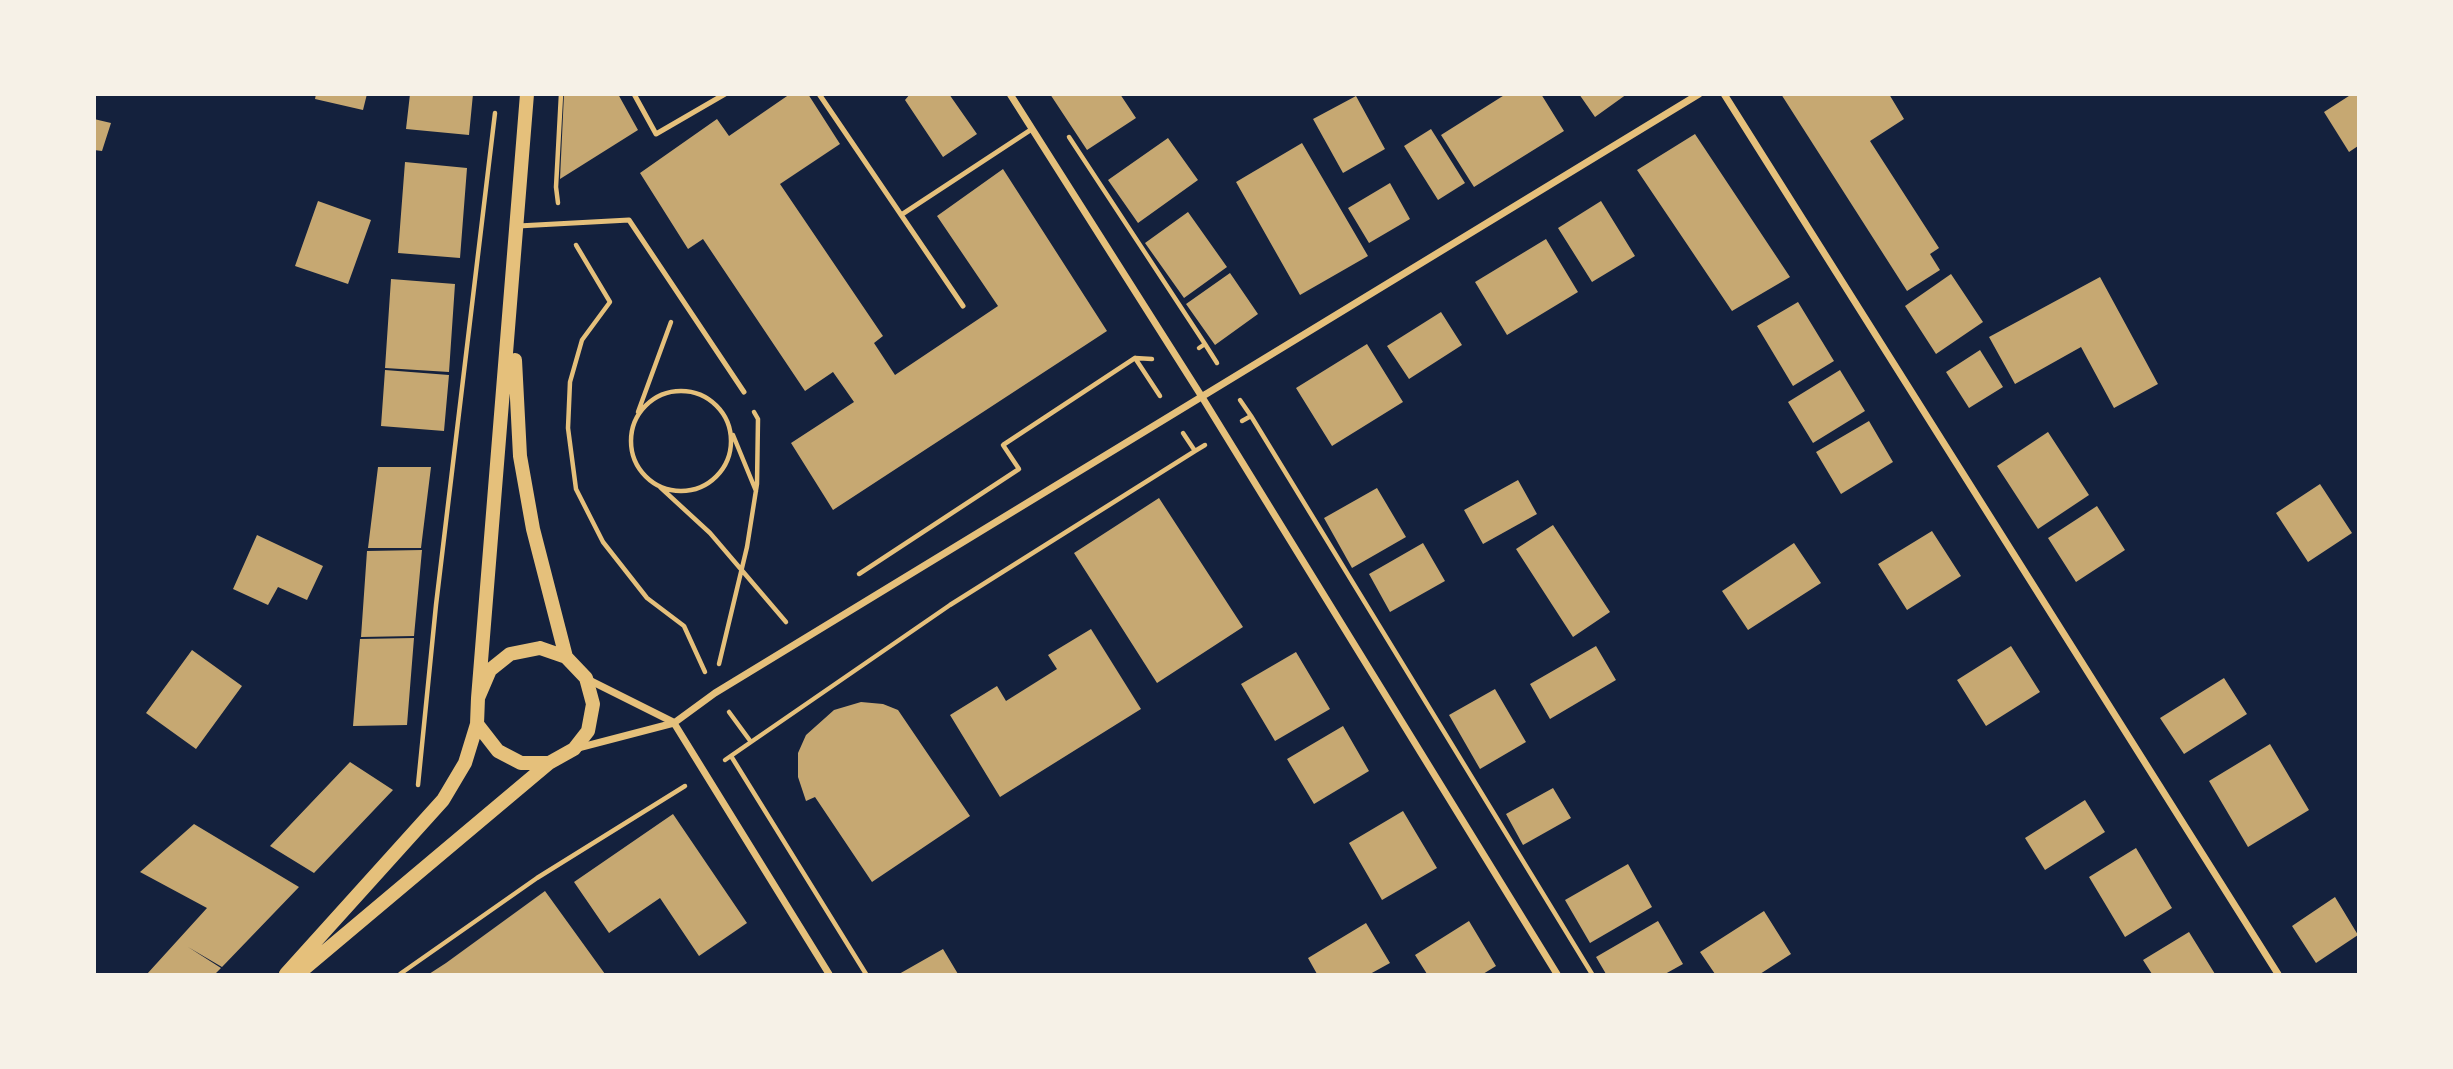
<!DOCTYPE html>
<style>
body{margin:0}
#map{position:relative;width:2453px;height:1069px;overflow:hidden;background:#14213d;font-family:"Golos Text",sans-serif}
canvas{display:block}
.frame{position:absolute;inset:0;border:96px solid #f6f1e7;pointer-events:none}
</style>
<div id="map">
<canvas width="2453" height="1069"></canvas>
<div class="frame"></div>
</div>
<script>
const context = document.querySelector('canvas').getContext('2d');
context.lineJoin = 'round';
function fillPath(path, color) {
  context.fillStyle = color;
  context.fill(path, 'evenodd');
}
function shape(rows) {
  const path = new Path2D();
  for (const r of rows) {
    if (r.length === 3) {
      path.moveTo(r[0] + r[2], r[1]);
      path.arc(r[0], r[1], r[2], 0, 2 * Math.PI);
      continue;
    }
    path.moveTo(r[0], r[1]);
    for (let i = 2; i < r.length; i += 2) path.lineTo(r[i], r[i + 1]);
  }
  return path;
}
function stroke(path, color, width, dash) {
  context.strokeStyle = color;
  context.lineWidth = width;
  context.lineCap = dash ? 'butt' : 'round';
  context.setLineDash(dash || []);
  context.stroke(path);
}
fillPath(shape([
 [316,94,367,94,363,110,315,99],
 [410,94,473,94,469,135,406,129],
 [564,94,618,94,638,130,560,179],
 [790,94,808,94,840,144,780,184,883,336,874,343,895,375,998,306,937,216,1003,169,1107,331,833,510,791,443,854,402,833,372,805,391,703,239,688,249,640,173,717,119,729,136],
 [949,94,977,134,943,157,905,100,910,94],
 [1050,94,1120,94,1136,118,1087,150],
 [1506,94,1541,94,1564,131,1474,187,1441,135],
 [1579,94,1627,94,1595,117],
 [1781,94,1889,94,1904,119,1870,141,1939,248,1930,254,1940,270,1907,291],
 [2352,94,2358,94,2358,146,2349,152,2324,112],
 [1356,96,1385,149,1343,173,1313,119],
 [94,119,111,123,102,151,94,150],
 [1431,129,1465,183,1438,200,1404,146],
 [1695,134,1790,277,1732,311,1637,170],
 [1168,138,1198,180,1138,223,1108,180],
 [1302,143,1368,256,1300,295,1236,182],
 [405,162,467,168,460,258,398,253],
 [1390,183,1410,219,1369,243,1348,208],
 [318,201,371,220,348,284,295,266],
 [1601,201,1635,256,1592,282,1558,228],
 [1188,212,1227,267,1184,298,1145,243],
 [1546,239,1578,292,1507,335,1475,282],
 [1230,273,1258,314,1215,345,1186,304],
 [1951,274,1983,322,1936,354,1905,306],
 [2100,277,2158,384,2114,408,2081,347,2015,384,1989,337],
 [391,279,455,284,449,372,385,368],
 [1798,302,1834,361,1793,386,1757,326],
 [1441,312,1462,345,1409,379,1387,346],
 [1367,344,1403,402,1332,446,1296,388],
 [1980,350,2003,387,1969,408,1946,372],
 [385,370,449,375,444,431,381,426],
 [1840,370,1865,411,1813,443,1788,402],
 [1869,421,1893,462,1841,494,1816,452],
 [2048,432,2089,495,2038,529,1997,466],
 [378,467,431,467,421,548,368,548],
 [1518,480,1537,514,1483,544,1464,510],
 [2320,484,2352,533,2308,562,2276,513],
 [1377,488,1406,537,1352,568,1324,518],
 [1159,498,1243,627,1157,683,1074,553],
 [2097,506,2125,550,2076,582,2048,538],
 [1553,525,1610,612,1573,637,1516,549],
 [1932,531,1961,576,1907,610,1878,564],
 [257,535,323,566,307,600,278,587,268,605,233,589],
 [1423,543,1445,581,1390,612,1369,574],
 [1794,543,1821,583,1748,630,1722,591],
 [422,550,414,636,361,637,367,551],
 [1091,629,1141,709,1000,797,950,715,997,686,1006,701,1057,669,1048,655],
 [414,638,407,725,353,726,360,639],
 [1596,646,1616,680,1550,719,1530,684],
 [2011,646,2040,692,1986,726,1957,680],
 [192,650,242,686,196,749,146,713],
 [1296,652,1330,709,1275,741,1241,684],
 [2224,678,2247,714,2184,754,2160,718],
 [1495,689,1526,742,1480,769,1449,715],
 [861,702,883,704,898,710,970,816,872,882,815,797,806,801,798,777,798,753,806,735,834,710],
 [1343,726,1369,771,1314,804,1287,759],
 [2270,744,2309,810,2248,847,2209,781],
 [350,762,393,790,314,873,270,846],
 [1553,788,1571,818,1523,845,1506,814],
 [2085,800,2105,832,2045,870,2025,838],
 [1403,811,1437,868,1382,900,1349,843],
 [673,814,747,923,699,956,660,898,609,933,574,882],
 [194,824,299,887,222,967,188,947,221,968,215,974,147,974,207,908,140,872],
 [2136,848,2172,908,2125,937,2089,877],
 [1628,864,1652,907,1590,943,1565,900],
 [545,891,605,974,429,974,446,963],
 [2335,897,2358,935,2316,963,2292,926],
 [1764,911,1791,954,1760,974,1715,974,1700,952],
 [1469,921,1496,966,1483,974,1427,974,1415,955],
 [1658,921,1683,964,1665,974,1606,974,1596,957],
 [1366,923,1390,963,1370,974,1317,974,1308,958],
 [2189,932,2215,974,2152,974,2143,960],
 [943,949,958,974,899,974]
]), '#c6a872');
stroke(shape([
 [1069,137,1205,344],
 [558,203,556,187,561,94],
 [576,245,610,302,582,340,570,382,568,428,576,489,603,542,647,598,684,626,705,672],
 [1199,348,1205,344,1217,363],
 [1135,358,1160,396],
 [681,441,50],
 [1240,400,1251,416,1242,421],
 [638,412,671,322],
 [1251,416,1592,974],
 [1183,433,1195,451,1205,445],
 [733,435,756,491],
 [660,487,710,533,786,622],
 [859,574,1019,469,1003,445,1135,358,1152,359],
 [719,664,747,547,757,484,758,419,754,412],
 [751,742,950,605,1195,451],
 [731,756,866,974],
 [725,760,751,742,729,712],
 [418,785,436,605,495,113],
 [400,974,537,878,685,786]
]), '#e5c07b', 4.5);
stroke(shape([
 [634,94,656,134,725,94],
 [819,94,963,306],
 [901,215,1032,129],
 [518,226,629,220,744,392]
]), '#e5c07b', 5);
stroke(shape([
 [1010,94,1202,397,1557,974],
 [1724,94,2278,974],
 [587,679,673,722],
 [674,723,829,974],
 [578,748,674,723,715,693,1699,94]
]), '#e5c07b', 7);
stroke(shape([
 [515,360,520,456,533,529,566,657],
 [540,648,566,657,586,678,593,704,588,731,574,749,549,763,521,763,498,751,477,724,478,698,490,670,510,654,540,648],
 [478,698,527,94],
 [286,974,443,800,465,763,477,724],
 [298,974,549,763]
]), '#e5c07b', 14);
</script>
